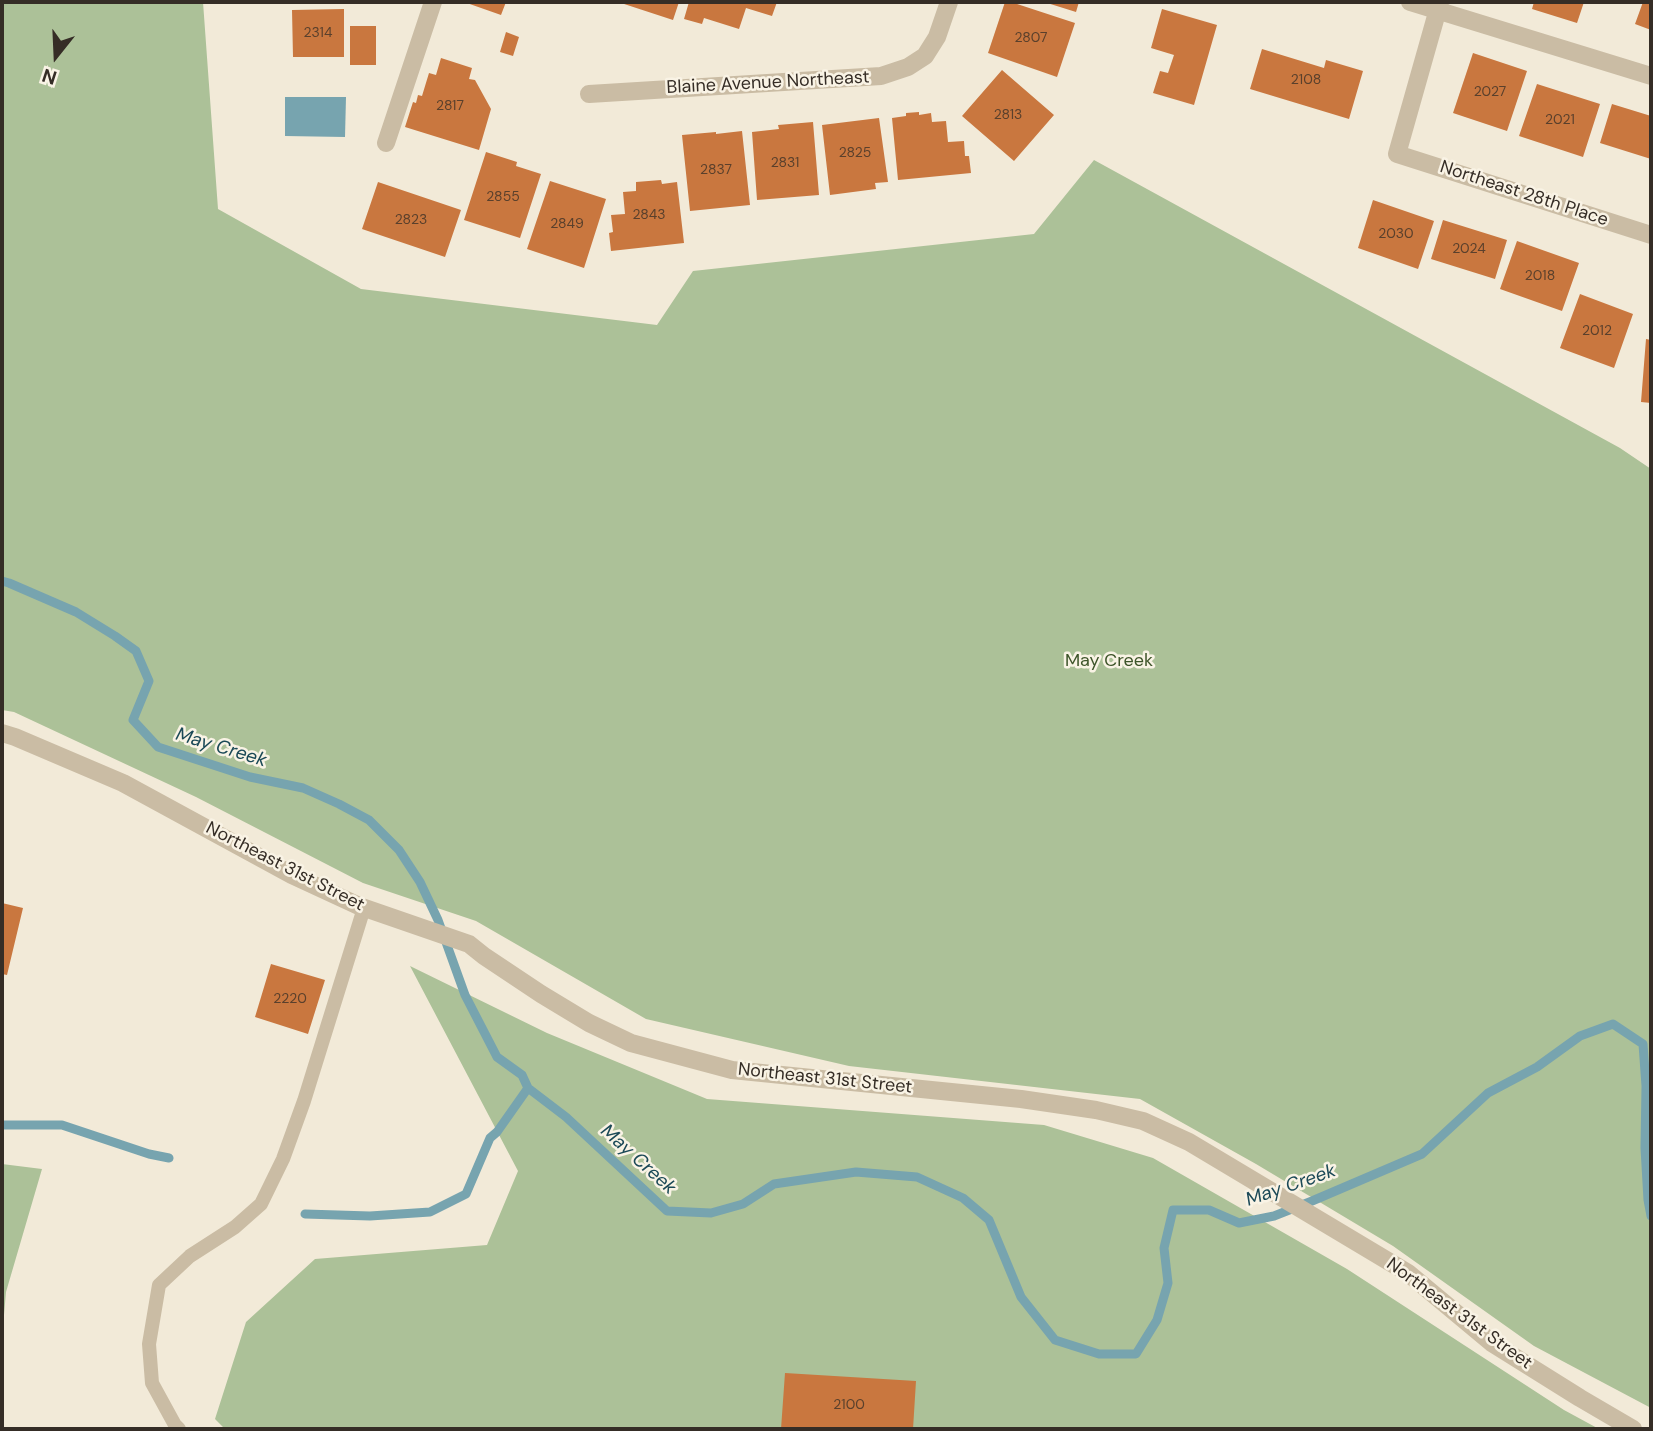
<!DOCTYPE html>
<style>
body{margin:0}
#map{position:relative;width:1653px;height:1431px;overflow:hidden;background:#f2ead8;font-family:"DM Sans",sans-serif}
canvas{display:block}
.frame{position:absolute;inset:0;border:4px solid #352d26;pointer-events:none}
.north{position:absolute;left:21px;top:21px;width:70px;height:70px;-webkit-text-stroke:5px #f9f3e5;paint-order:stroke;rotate:198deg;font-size:19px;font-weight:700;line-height:28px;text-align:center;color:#352d26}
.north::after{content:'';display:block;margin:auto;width:24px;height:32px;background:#352d26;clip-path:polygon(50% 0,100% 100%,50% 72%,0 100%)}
</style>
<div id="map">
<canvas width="1653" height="1431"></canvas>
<div class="frame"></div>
<div class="north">N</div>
</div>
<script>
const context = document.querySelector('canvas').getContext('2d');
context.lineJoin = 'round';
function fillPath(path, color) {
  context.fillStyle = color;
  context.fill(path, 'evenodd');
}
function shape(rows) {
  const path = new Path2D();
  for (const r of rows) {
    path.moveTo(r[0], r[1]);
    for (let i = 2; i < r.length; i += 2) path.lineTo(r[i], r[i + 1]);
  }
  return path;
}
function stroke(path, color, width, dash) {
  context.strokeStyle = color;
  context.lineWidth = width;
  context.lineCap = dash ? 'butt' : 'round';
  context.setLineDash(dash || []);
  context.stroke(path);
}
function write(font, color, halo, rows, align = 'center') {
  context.font = font + ' "DM Sans",sans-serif';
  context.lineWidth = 5;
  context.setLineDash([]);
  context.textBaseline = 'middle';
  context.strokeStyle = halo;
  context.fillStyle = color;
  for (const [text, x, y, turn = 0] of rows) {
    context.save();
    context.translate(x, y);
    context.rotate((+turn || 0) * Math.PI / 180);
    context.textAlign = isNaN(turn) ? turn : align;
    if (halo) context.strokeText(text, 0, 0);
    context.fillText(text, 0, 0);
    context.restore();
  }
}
fillPath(shape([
 [2,2,203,2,218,209,361,289,657,325,693,271,1034,234,1094,160,1620,448,1651,469,1651,1408,1534,1346,1393,1246,1256,1164,1140,1099,849,1066,646,1019,476,921,363,883,196,797,14,712,2,710],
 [410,966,547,1033,707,1099,1044,1125,1153,1158,1347,1269,1564,1410,1599,1429,225,1429,215,1419,246,1322,315,1259,487,1245,518,1171],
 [2,1164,42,1169,6,1292,2,1338]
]), '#acc198');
fillPath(shape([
 [285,97,346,97,345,137,285,136]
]), '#77a4af');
stroke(shape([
 [2,581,9,583,76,612,115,636,136,651,149,681,133,720,158,747,250,777,303,788,339,804,369,820,399,850,420,882,438,920,465,995,497,1057,522,1075,528,1088,566,1117,667,1211,711,1213,743,1204,774,1184,856,1172,917,1177,963,1198,989,1220,1021,1297,1055,1340,1099,1354,1136,1354,1157,1320,1168,1283,1164,1248,1173,1210,1209,1210,1239,1223,1274,1216,1312,1201,1422,1154,1488,1093,1537,1067,1580,1036,1613,1024,1643,1044,1646,1086,1645,1148,1648,1200,1651,1216],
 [2,1125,62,1125,149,1154,169,1158],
 [305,1214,370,1216,430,1212,466,1194,490,1138,497,1132,528,1088]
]), '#77a4af', 9);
fillPath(shape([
 [464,2,506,2,501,15],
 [618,2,679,2,673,20],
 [689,2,777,2,772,16,746,8,739,29,704,18,702,24,684,19],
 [1005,2,1011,2,1075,23,1057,77,988,53],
 [1044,2,1079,2,1076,12],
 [1534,2,1584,2,1577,23,1532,9],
 [1643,2,1651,2,1651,30,1635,24],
 [344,9,344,57,293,57,292,10],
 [1162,9,1217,25,1194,105,1153,93,1160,71,1168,73,1174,55,1151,48],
 [350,26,376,26,376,65,350,65],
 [506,32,519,37,513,56,500,52],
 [1262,49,1324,68,1326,60,1363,71,1349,119,1250,89],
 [1473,53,1527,71,1507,131,1453,113],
 [441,58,472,68,469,79,475,80,491,109,479,150,405,127,413,102,416,103,418,95,422,96,429,73,436,75],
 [1002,70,1054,115,1014,161,962,116],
 [1537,84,1600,104,1583,157,1519,136],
 [1612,104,1651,116,1651,159,1600,143],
 [919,112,919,115,931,113,932,122,946,121,948,142,964,141,965,156,969,156,971,173,898,180,892,118,906,116,906,113],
 [879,118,888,182,875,183,876,189,830,195,822,125],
 [813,122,819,195,757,200,752,132,779,129,778,125],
 [742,131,750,205,690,211,682,135,716,132,716,134],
 [486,152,517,162,516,166,541,174,520,238,464,220],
 [661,180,662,184,677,182,684,243,611,251,609,233,613,232,611,215,625,214,623,192,636,191,636,182],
 [550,181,606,199,584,268,527,249],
 [378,182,461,210,445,257,362,229],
 [1373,200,1434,221,1418,269,1358,248],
 [1443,220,1507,240,1495,279,1431,259],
 [1517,241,1579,263,1562,311,1500,289],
 [1580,294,1633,314,1614,368,1560,348],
 [1646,339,1651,340,1651,403,1641,402],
 [2,903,23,908,7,975,2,974],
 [271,964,325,980,308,1034,255,1017],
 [785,1373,916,1381,913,1429,781,1429]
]), '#c9773f');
stroke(shape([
 [179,1429,175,1425,152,1383,149,1344,159,1285,190,1256,235,1227,261,1204,283,1159,304,1101,364,908]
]), '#cabca4', 14);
stroke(shape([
 [1410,2,1651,76],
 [1440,2,1397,154,1651,235],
 [589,94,881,76,908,67,925,56,937,37,949,2],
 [386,143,433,2],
 [2,733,15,737,123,783,292,875,359,906,469,944,484,956,541,994,589,1023,631,1043,732,1070,1021,1099,1096,1110,1143,1121,1189,1142,1408,1273,1492,1343,1580,1398,1633,1429]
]), '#cabca4', 18);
write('14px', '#5a402c', null, [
 ["2314",318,33],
 ["2807",1031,38],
 ["2108",1306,80],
 ["2027",1490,92],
 ["2817",450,106],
 ["2813",1008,115],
 ["2021",1560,120],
 ["2825",855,153],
 ["2831",785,163],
 ["2837",716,170],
 ["2855",503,197],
 ["2843",649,215],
 ["2823",411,220],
 ["2849",567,224],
 ["2030",1396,234],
 ["2024",1469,249],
 ["2018",1540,276],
 ["2012",1597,331],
 ["2220",290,999],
 ["2100",849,1405]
]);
write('18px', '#352d26', '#f9f3e5', [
 ["Blaine Avenue Northeast",768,83,-3],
 ["Northeast 28th Place",1524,194,18],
 ["Northeast 31st Street",285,867,27],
 ["Northeast 31st Street",825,1079,6],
 ["Northeast 31st Street",1459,1314,36]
]);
write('18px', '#3d5429', '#f9f3e5', [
 ["May Creek",1109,661]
]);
write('italic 19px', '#1b4957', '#f9f3e5', [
 ["May Creek",221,748,17],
 ["May Creek",638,1160,42],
 ["May Creek",1291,1186,-19]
]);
</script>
